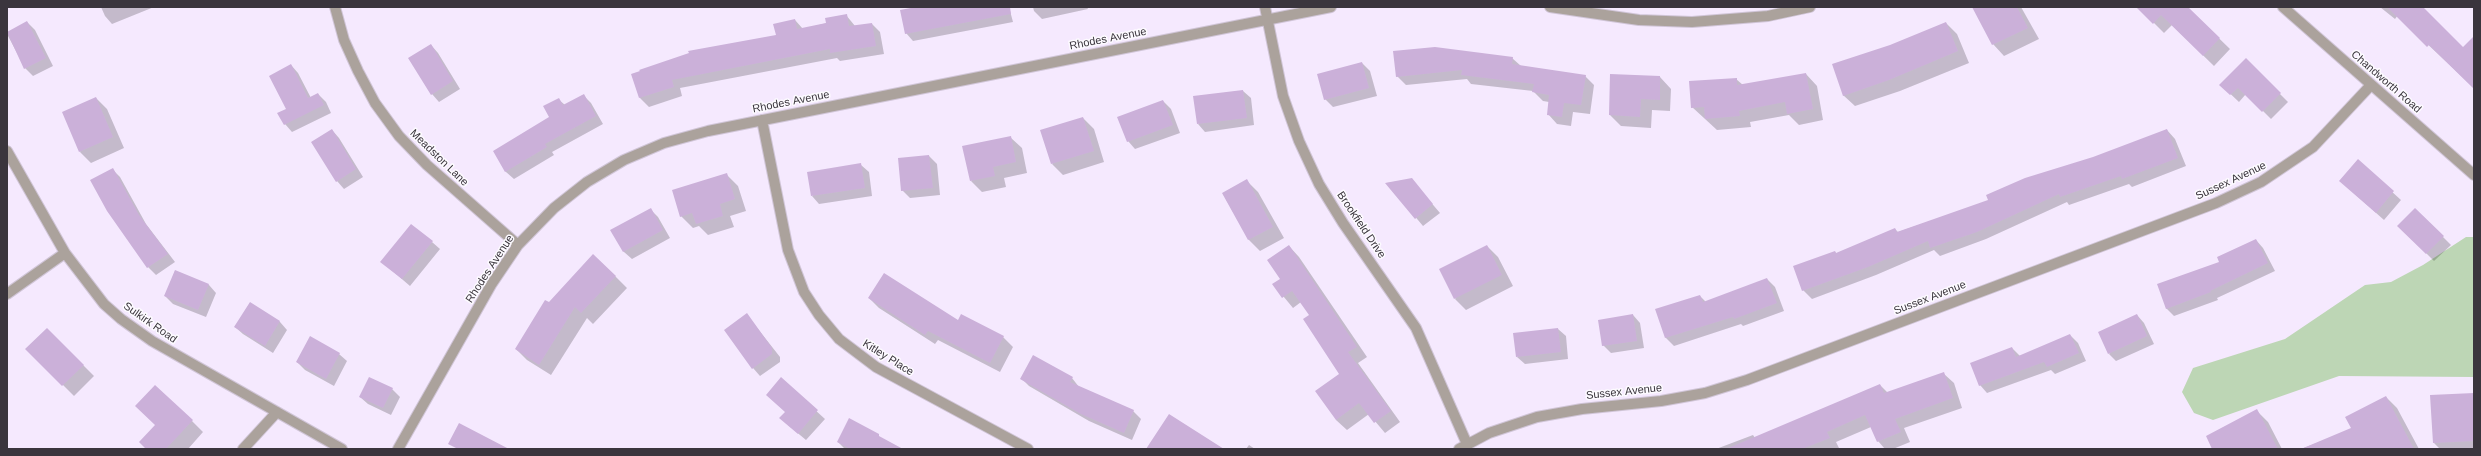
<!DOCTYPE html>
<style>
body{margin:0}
#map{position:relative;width:2481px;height:456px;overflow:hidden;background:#f5e9fe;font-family:Helvetica,sans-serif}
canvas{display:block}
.frame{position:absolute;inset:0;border:8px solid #3a353d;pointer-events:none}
</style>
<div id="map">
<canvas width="2481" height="456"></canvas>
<div class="frame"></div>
</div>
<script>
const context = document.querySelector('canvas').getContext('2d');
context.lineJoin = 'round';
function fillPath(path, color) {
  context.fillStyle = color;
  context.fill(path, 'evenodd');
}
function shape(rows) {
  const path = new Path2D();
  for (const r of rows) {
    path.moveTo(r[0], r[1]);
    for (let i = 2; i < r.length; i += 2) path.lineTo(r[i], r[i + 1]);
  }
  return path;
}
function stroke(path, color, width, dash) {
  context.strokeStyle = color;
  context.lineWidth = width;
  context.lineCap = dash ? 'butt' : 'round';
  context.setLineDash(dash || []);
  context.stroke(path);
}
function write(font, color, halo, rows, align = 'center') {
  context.font = font + ' Helvetica,sans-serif';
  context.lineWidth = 3;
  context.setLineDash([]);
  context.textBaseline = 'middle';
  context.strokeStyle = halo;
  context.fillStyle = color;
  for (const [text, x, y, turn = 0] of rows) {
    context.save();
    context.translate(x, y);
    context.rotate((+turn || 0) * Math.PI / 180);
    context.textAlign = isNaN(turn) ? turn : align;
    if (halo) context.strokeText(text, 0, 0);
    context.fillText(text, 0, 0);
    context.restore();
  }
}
fillPath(shape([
 [2466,237,2474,237,2474,377,2339,376,2213,420,2194,413,2182,392,2193,368,2285,339,2365,285,2391,282,2423,265]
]), '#bdd6b5');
fillPath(shape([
 [101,7,154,7,112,24,105,16],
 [920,7,1009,7,1013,22,913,41,906,33],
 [1033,7,1087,7,1088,9,1042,19,1034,11],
 [1974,7,2021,7,2039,39,2004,56,1993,44],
 [2138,7,2181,7,2192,12,2230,49,2214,66,2172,25,2164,33],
 [2380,7,2404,7,2395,19],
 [2417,7,2422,7,2463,48,2474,45,2474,88,2403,21],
 [846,15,855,26,872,24,880,32,884,54,840,61,837,58,680,88,682,96,649,107,640,98,632,75,777,36,795,20,803,29,827,23],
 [27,22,35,30,53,66,33,76,25,68,7,34],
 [1946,23,1957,34,1969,63,1900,91,1855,106,1843,95,1891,46],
 [431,45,438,53,460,89,439,102,432,94],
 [1512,58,1521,66,1585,76,1594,85,1590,114,1573,112,1571,126,1557,124,1548,114,1549,102,1543,101,1533,91,1471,84,1467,79,1406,85,1397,76],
 [2246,60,2288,102,2271,119,2246,94,2239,102,2221,85],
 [1362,63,1370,71,1377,96,1333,107,1325,99],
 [291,65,298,73,311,98,318,94,326,102,331,113,292,132,285,124],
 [1806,74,1817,86,1823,120,1799,125,1789,115,1750,122,1751,127,1717,130,1692,107,1736,79,1743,85],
 [1611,75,1660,77,1671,89,1670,111,1652,110,1651,128,1621,126,1610,115],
 [1243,91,1251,98,1254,125,1205,132,1198,124],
 [583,95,591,103,603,124,552,152,554,155,514,179,506,172,495,152,550,118,558,99,565,105],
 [96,98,107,109,124,148,91,163,80,152],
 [1163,101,1171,109,1180,133,1135,149,1128,141],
 [1083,118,1094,129,1104,162,1063,175,1052,164],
 [332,130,339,138,363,177,344,189,337,181],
 [2167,130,2175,139,2186,166,2132,187,2129,184,2069,205,2067,202,1986,239,1940,256,1934,250,1876,275,1812,299,1803,290,1835,252,1837,254,1895,229,1898,232,1989,201],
 [1010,137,1022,148,1027,173,1004,178,1006,187,982,192,971,181],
 [929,156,937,164,940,195,910,198,902,190],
 [2358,161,2401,200,2384,220,2348,188],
 [861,165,869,172,872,196,819,204,812,196],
 [112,169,120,177,146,224,175,262,156,275,148,267],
 [726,174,738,186,746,211,730,216,734,227,708,235,699,226,693,228,681,216],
 [1411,179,1440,213,1423,226,1387,183],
 [1247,181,1258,192,1284,238,1260,251,1249,240,1223,194],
 [650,209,658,217,670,238,632,259,624,252,612,231],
 [2415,209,2451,245,2434,261,2399,226],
 [2256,240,2263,248,2275,271,2217,298,2218,300,2174,316,2166,308,2221,262],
 [432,242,440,249,410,286,382,262],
 [1289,246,1299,257,1367,357,1358,363,1400,422,1385,433,1369,414,1347,430,1336,420,1340,374,1311,315,1301,302,1293,308,1274,285,1281,279],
 [1487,246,1498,257,1513,286,1466,310,1455,299],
 [175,271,209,285,216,293,206,317,173,304,165,296],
 [615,276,627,288,593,324,587,318,551,375,527,360,516,349,549,303],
 [1767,279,1775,287,1784,311,1743,326,1741,324,1674,346,1666,338,1657,310,1700,296,1706,302],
 [869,298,958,321,1003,337,1013,347,1000,372,938,340,935,344,879,308],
 [250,303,280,322,287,330,273,353,243,334,235,327],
 [747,315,780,357,780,362,760,376,753,368],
 [1633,315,1640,323,1644,348,1611,353,1603,345],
 [2137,315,2144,323,2154,344,2116,361,2109,354],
 [47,329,94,376,74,396,27,349],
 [1558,329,1566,336,1568,359,1525,364,1517,357],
 [2070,335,2078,343,2086,361,2055,374,2051,370,1987,393,1980,385,2012,348,2020,356],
 [339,354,347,361,334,386,305,370,297,362],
 [1944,374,1954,383,1962,408,1904,428,1910,442,1893,449,1885,449,1878,441,1871,427,1836,442,1839,448,1836,449,1716,449,1753,435,1755,438,1880,385,1888,393],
 [1021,378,1072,378,1079,387,1133,411,1141,419,1132,440,1089,421,1029,386],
 [781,379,825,419,806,440,788,425],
 [392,389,400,397,391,415,368,404,360,397],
 [2474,394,2474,449,2440,449,2434,443,2431,396],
 [2386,397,2397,408,2419,449,2301,449,2353,429],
 [2256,410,2268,422,2282,449,2213,449],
 [192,421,203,432,188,449,147,449,156,425],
 [838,442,902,449,845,449],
 [1249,445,1255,449,1246,449]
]), '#0003');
fillPath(shape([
 [916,7,1010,7,1011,14,905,34,900,10],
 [1972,7,2017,7,2028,28,1992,45],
 [2136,7,2188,7,2220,38,2203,56,2161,15,2153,24],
 [2387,7,2423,7,2463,47,2474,36,2474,89,2429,45,2427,47],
 [847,14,849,26,872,23,876,46,830,53,830,49,672,80,674,87,639,98,631,74,640,71,639,70,689,53,688,51,776,35,773,24,795,19,797,29,826,23,825,18],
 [27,21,46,58,24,69,7,32],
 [1946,22,1958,51,1889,80,1843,96,1832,64,1890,45],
 [431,44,453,81,431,95,408,58],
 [1435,47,1513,57,1512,64,1586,75,1581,105,1564,103,1562,117,1547,115,1549,95,1532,92,1534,84,1461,75,1462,70,1396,77,1393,51],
 [2246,58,2281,93,2262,112,2238,88,2230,95,2219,85],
 [1362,62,1369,88,1324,100,1317,74],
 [291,64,308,98,318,93,324,105,284,125,277,113,286,109,269,76],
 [1806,73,1813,109,1787,114,1785,102,1739,111,1740,116,1705,119,1704,107,1691,108,1689,81,1737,78,1737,85],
 [1610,74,1660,76,1660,100,1641,99,1640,117,1609,115],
 [1243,90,1247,118,1197,124,1193,96],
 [584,94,596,116,545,144,547,147,505,172,493,151,549,117,543,106,559,98,563,105],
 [96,97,113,137,79,152,62,112],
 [1163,100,1173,125,1127,142,1117,117],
 [1083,117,1094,151,1051,164,1040,130],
 [332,129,356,169,336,182,311,142],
 [2167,129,2178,158,2122,179,2121,176,2060,197,2059,194,1977,232,1930,248,1928,241,1868,267,1802,291,1793,266,1835,251,1836,253,1895,228,1897,232,1988,200,1986,195,2025,178,2093,157],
 [1011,136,1016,162,993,167,995,176,970,181,962,146],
 [929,155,933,188,901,191,898,158],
 [2358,159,2394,191,2376,213,2339,181],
 [861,163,865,188,811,196,807,172],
 [113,168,139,215,168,254,147,268,107,211,90,180],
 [727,173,735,199,720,204,723,216,696,224,692,213,680,217,672,190],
 [1412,178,1433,204,1415,219,1385,183],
 [1247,179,1273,227,1248,240,1222,193],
 [651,208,663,230,623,252,610,230],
 [2415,208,2444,236,2426,254,2397,226],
 [411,224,433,241,402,279,380,262],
 [2256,239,2268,263,2210,291,2211,292,2166,309,2157,284,2219,262,2217,257],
 [1289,245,1357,347,1348,352,1391,411,1374,423,1359,403,1336,420,1315,391,1339,374,1303,319,1309,315,1292,291,1282,298,1272,284,1280,279,1267,260],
 [1487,245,1502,275,1454,299,1439,269],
 [593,254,616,276,581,313,575,307,539,365,515,349,545,300,549,302],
 [175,270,209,284,198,310,164,296],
 [884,273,958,320,961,314,1004,336,990,363,928,331,925,335,868,298],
 [1767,278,1777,303,1734,319,1733,317,1665,338,1655,309,1700,295,1703,302],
 [250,302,280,321,265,346,234,327],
 [747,313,772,348,772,354,752,369,724,330],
 [1633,314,1637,341,1602,346,1598,320],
 [2137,314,2147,336,2108,354,2098,332],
 [47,328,84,365,62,386,25,349],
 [1558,328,1561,352,1516,357,1513,333],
 [2070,334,2079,353,2047,367,2044,362,1979,386,1970,363,2012,347,2016,357],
 [310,336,340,353,326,379,296,362],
 [1033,355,1073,377,1070,382,1134,410,1124,433,1081,414,1020,379],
 [1944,372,1953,398,1895,419,1901,432,1877,442,1865,415,1827,432,1830,438,1802,449,1726,449,1880,384,1884,393],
 [369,377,393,388,383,408,359,397],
 [781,377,818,410,798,434,779,418,785,412,766,395],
 [155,385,193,420,166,449,146,449,139,442,155,425,135,406],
 [2474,393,2474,441,2433,443,2430,395],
 [2386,396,2414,449,2301,449,2351,428,2345,417],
 [2257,409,2278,449,2212,449,2206,436],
 [1169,414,1224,449,1146,449],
 [849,418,879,434,879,436,903,449,850,449,837,442],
 [459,423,509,449,458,449,448,444]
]), '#cbb0d9');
const minor = shape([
 [335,7,344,40,358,71,375,103,399,136,427,165,518,245],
 [1265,7,1283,96,1299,141,1319,184,1343,223,1416,328,1467,444],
 [1550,7,1639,20,1692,22,1768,16,1810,7],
 [2283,7,2474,175],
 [762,120,788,250,804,292,819,315,839,339,876,367,1028,449],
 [7,151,65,253,104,304,121,319,152,341,342,449],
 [7,294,65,253],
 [243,449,277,412],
 [398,449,491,285,518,245,554,208,587,182,624,160,664,143,708,131,1331,7],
 [1459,449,1489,433,1537,417,1582,409,1661,401,1705,393,1747,380,2216,203,2261,182,2313,147,2371,85]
]);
stroke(minor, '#d0c5d7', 12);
stroke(minor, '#aba29c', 10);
write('11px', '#3a353d', '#fdfbff', [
 ["Rhodes Avenue",1108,39,-11],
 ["Chandworth Road",2386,82,41],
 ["Rhodes Avenue",791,102,-11],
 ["Meadston Lane",439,158,44],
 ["Sussex Avenue",2231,181,-25],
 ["Brookfield Drive",1361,225,56],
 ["Rhodes Avenue",490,269,-57],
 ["Sussex Avenue",1930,298,-21],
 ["Sulkirk Road",150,323,35],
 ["Kitley Place",888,358,32],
 ["Sussex Avenue",1624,392,-6]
]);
</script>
